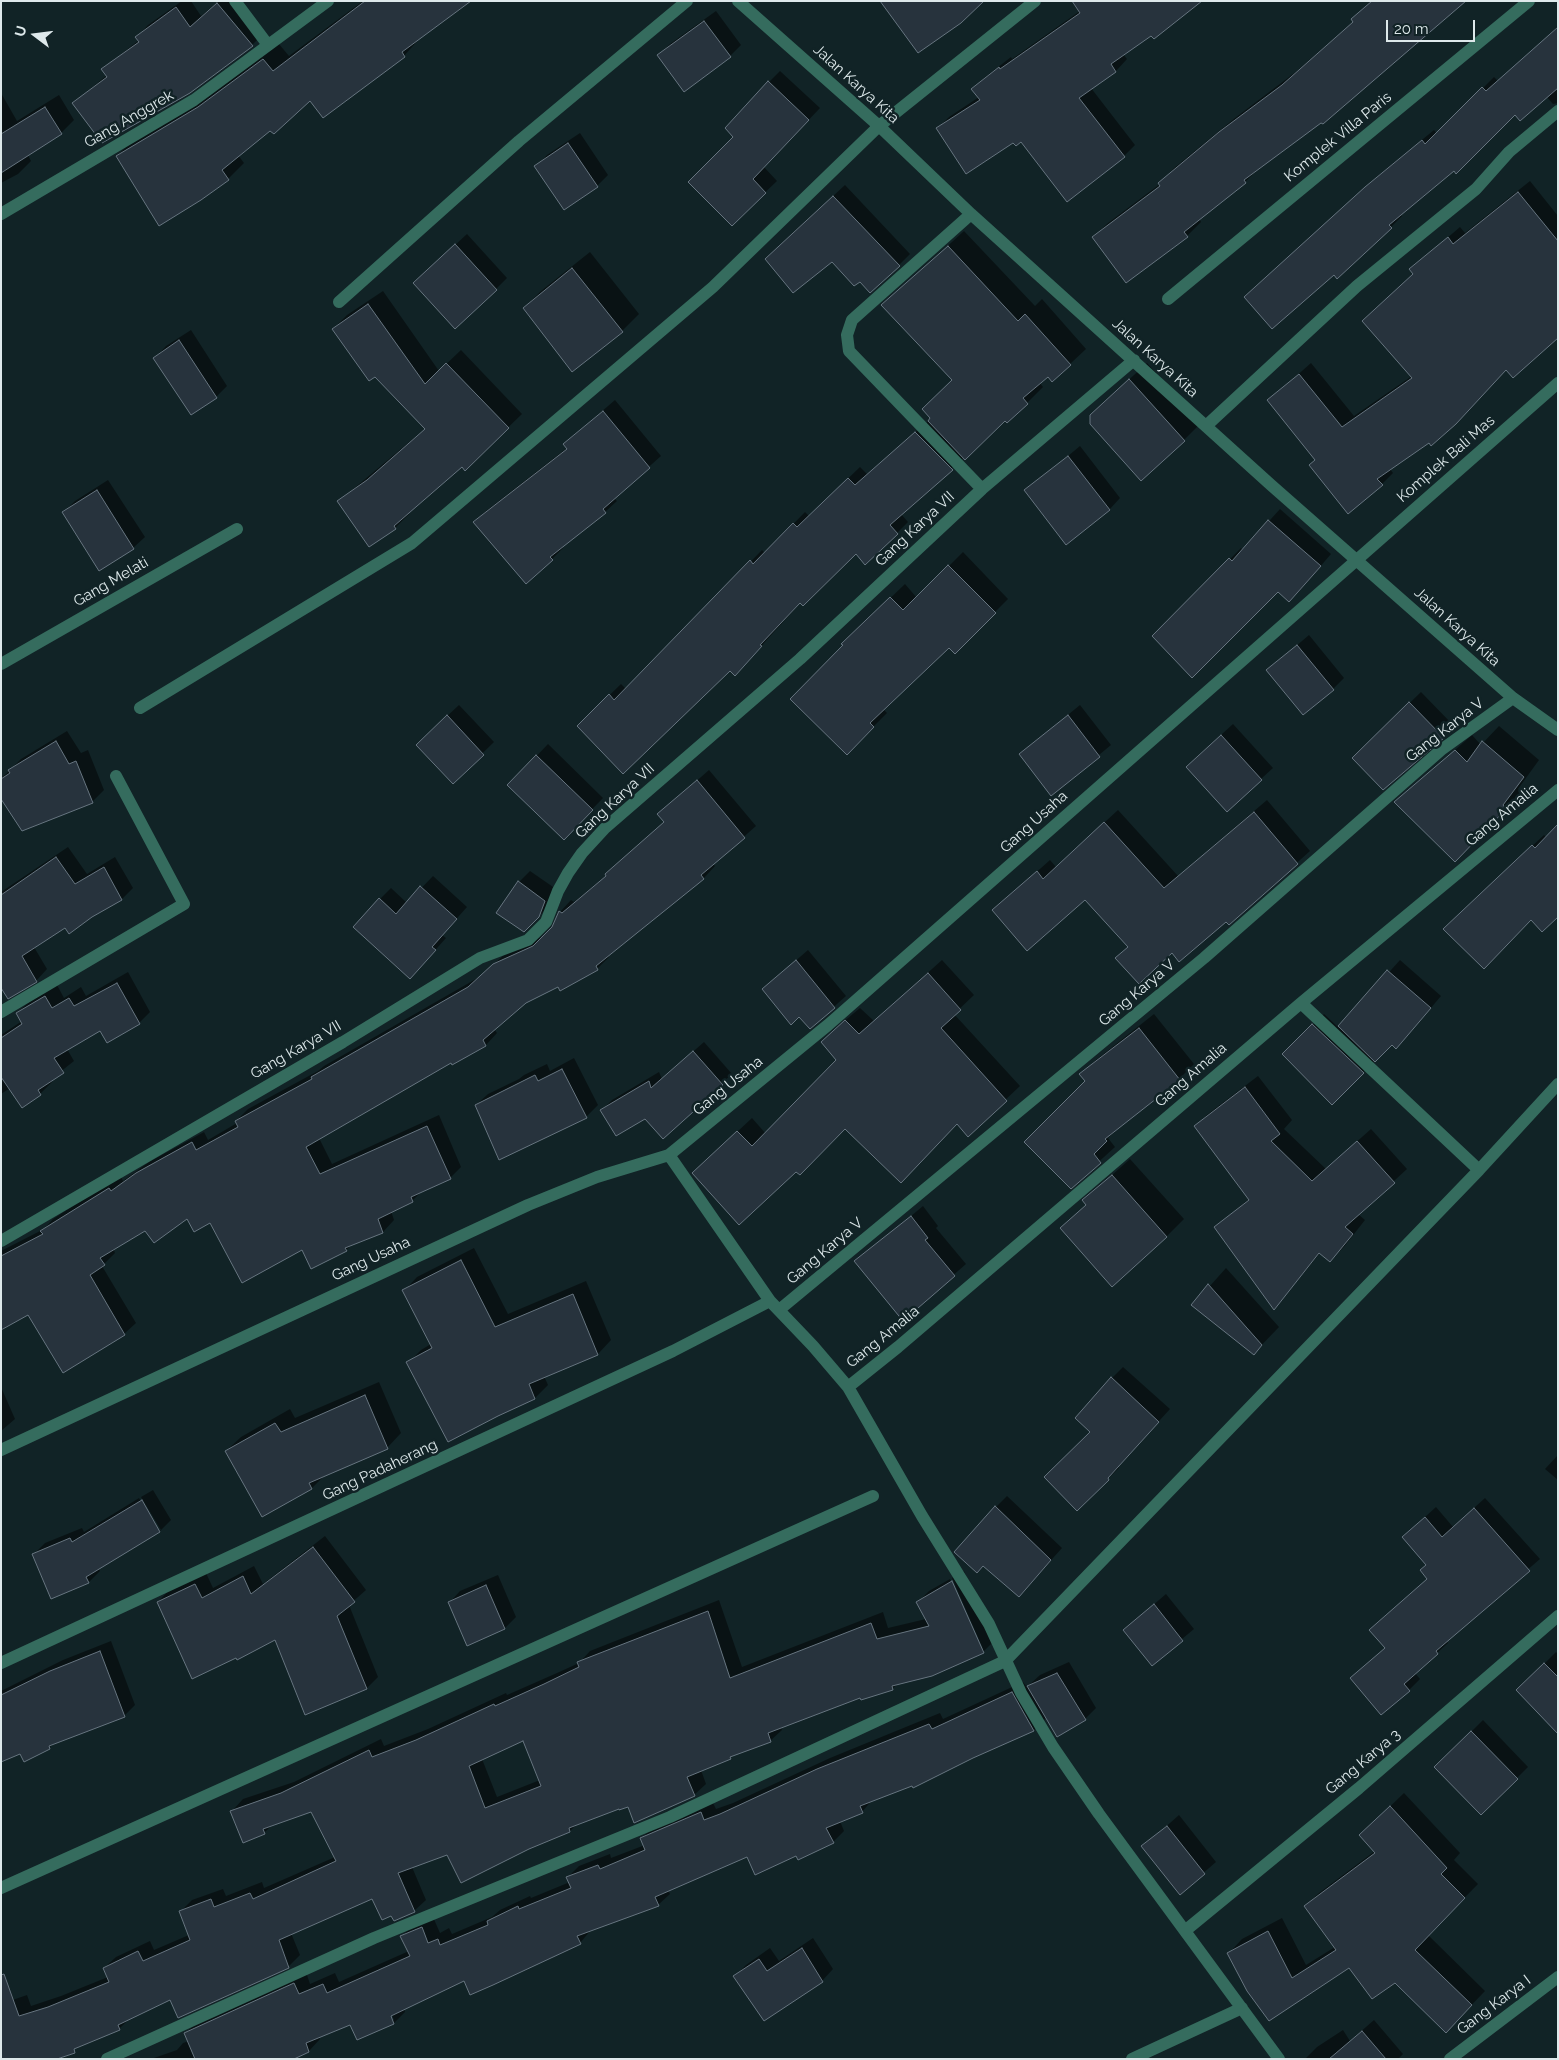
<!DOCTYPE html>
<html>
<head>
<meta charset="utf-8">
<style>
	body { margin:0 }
	#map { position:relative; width:1559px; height:2060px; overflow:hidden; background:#112326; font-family:Raleway,sans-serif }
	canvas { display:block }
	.frame { position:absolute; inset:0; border:2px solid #dee9eb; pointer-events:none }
	.north { position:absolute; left:10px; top:10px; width:50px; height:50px; -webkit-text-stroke:4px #112326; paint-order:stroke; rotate:285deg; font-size:14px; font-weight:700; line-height:20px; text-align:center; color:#dee9eb }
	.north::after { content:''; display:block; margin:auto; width:18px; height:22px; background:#dee9eb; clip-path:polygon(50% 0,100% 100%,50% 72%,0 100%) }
	.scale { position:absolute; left:1386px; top:20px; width:89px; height:22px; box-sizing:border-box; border:2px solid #dee9eb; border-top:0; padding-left:6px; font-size:15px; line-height:18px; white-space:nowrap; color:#dee9eb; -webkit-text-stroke:4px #112326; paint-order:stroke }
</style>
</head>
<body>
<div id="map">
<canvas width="1559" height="2060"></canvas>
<div class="frame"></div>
<div class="north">U</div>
<div class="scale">20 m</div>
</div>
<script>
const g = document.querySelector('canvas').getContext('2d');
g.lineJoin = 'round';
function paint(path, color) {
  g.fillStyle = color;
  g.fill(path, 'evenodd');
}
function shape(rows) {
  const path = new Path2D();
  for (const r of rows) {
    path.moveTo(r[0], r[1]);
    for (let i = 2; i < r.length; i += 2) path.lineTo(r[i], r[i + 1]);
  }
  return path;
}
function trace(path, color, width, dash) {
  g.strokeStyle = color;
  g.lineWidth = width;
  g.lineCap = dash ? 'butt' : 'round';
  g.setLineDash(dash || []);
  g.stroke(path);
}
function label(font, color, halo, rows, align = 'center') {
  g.font = font + ' Raleway,sans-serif';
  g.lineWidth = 5;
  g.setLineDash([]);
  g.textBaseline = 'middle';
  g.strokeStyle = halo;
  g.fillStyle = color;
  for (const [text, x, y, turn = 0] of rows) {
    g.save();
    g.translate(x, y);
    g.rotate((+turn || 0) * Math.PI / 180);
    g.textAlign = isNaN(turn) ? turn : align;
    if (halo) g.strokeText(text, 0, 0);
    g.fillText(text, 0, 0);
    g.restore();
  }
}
paint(shape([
	[182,1,191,1,201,16,219,1,236,1,263,34,252,45,74,103,107,75,103,69,139,40,137,37,148,25],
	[363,1,471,1,419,39,404,56,311,99,270,129,238,155,244,163,228,179,200,199,117,156,133,140,279,44,289,56],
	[1371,1,1463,1,1322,121,1260,167,1245,182,1199,218,1201,222,1187,236,1126,282,1093,237,1108,223,1160,184,1173,169,1235,118,1297,71,1354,21,1353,20],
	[716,11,741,45,730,56,659,55,670,44],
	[1080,11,1151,34,1123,54,1127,59,1116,71,1091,88,1135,145,1124,156,938,128,949,117,979,97,973,89,984,78,1011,57,1012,59],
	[1558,25,1558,103,1553,104,1546,96,1515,113,1400,214,1402,216,1391,227,1334,273,1257,286,1378,176,1434,130,1437,134,1494,77,1498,81,1552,33],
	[780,71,820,108,764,167,777,181,732,224,735,137,769,82],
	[1,93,17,121,59,95,74,120,61,133,28,155,31,161,18,174,1,183],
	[580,133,608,175,597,186,536,167,547,155],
	[1530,181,1558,216,1558,336,1506,368,1429,441,1390,469,1393,473,1382,484,1317,459,1268,401,1311,363,1354,416,1412,376,1414,274,1411,269,1460,227,1465,233],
	[845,185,910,254,899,265,832,261,778,247],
	[964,231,1035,306,1042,299,1086,349,1070,364,1048,375,1039,382,1043,387,1027,403,1006,419,901,514,908,522,897,533,856,552,801,602,746,663,578,726,621,684,626,689,762,550,765,553,805,512,809,516,860,467,867,474,932,418,953,380,883,305],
	[467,234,507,278,496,289,426,272],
	[590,252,639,314,622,331,524,308,541,291],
	[383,291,439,371,461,350,522,414,465,469,462,465,408,512,409,514,395,528,369,546,339,501,426,428,333,329,347,315],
	[191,330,227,386,216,397,155,358,166,346],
	[1147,363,1201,423,1184,440,1109,398],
	[615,400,661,456,614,498,617,501,605,512,562,546,563,548,552,559,474,522,486,511,567,448,564,444],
	[1080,446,1120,498,1109,510,1026,491],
	[108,480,145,537,133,548,64,512,75,501],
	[1280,509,1331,554,1300,590,1289,601,1278,591,1154,636,1241,548,1243,550],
	[963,552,1008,599,955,652,949,646,883,709,887,713,847,753,844,645,857,630,905,584,917,598],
	[1309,635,1344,678,1333,689,1268,670],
	[1421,692,1454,726,1443,737,1353,758],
	[459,705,494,742,453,782,429,733],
	[1080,705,1111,745,1052,794,1020,754],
	[1233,724,1273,768,1227,810,1199,755],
	[1499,726,1539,760,1518,789,1521,792,1471,844,1396,802,1472,735,1481,745],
	[67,731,81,753,88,750,104,790,92,802,1,796,1,778,6,774,21,759],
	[548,744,603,798,564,838,509,785],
	[709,770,756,826,713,864,715,866,704,878,608,956,609,957,597,969,525,1001,494,1029,497,1033,486,1045,452,1063,451,1061,319,1138,332,1164,439,1115,461,1167,450,1178,423,1190,412,1201,391,1211,394,1220,383,1232,353,1244,346,1250,303,1249,210,1221,187,1217,146,1229,113,1248,115,1253,102,1266,136,1323,124,1334,29,1313,1,1329,1,1251,44,1229,53,1219,90,1195,121,1177,123,1181,149,1162,204,1132,208,1140,237,1123,236,1121,248,1109,318,1071,324,1066,481,976,506,953,546,935,553,928,560,912,571,900,574,902,607,875,665,821,659,814],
	[1267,800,1310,851,1229,924,1226,920,1172,951,1129,946,1085,899,994,910,1050,860,1056,867,1118,810,1178,876],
	[1544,835,1546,837,1532,919,1456,917],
	[68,847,87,874,115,857,133,888,122,899,91,916,66,927,34,947,47,969,36,981,1,985,1,892],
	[530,871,556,889,550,905,524,931,519,882],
	[433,876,467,907,442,935,446,938,421,966,380,899,391,888,407,903],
	[808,950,846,996,810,1028,799,1015,763,989],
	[942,960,974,995,954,1014,1020,1086,968,1135,957,1123,845,1127,796,1170,707,1160,752,1118,766,1134,838,1060,822,1042,836,1028,860,1008,874,1021],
	[1400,960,1441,996,1407,1036,1392,1043,1332,1103,1284,1054,1324,1014,1339,1028],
	[128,972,150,1012,139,1023,100,1029,67,1049,74,1061,50,1080,52,1082,40,1094,22,1106,10,1088,1,1094,1,1035,22,1021,17,1013,29,1002,57,985,64,998,81,987,86,996],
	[1154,1014,1194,1064,1179,1079,1121,1125,1108,1138,1115,1147,1071,1187,1086,1081,1081,1074,1096,1060],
	[704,1042,732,1074,663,1137,645,1117,602,1110,612,1100,659,1072,662,1079],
	[574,1058,598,1105,586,1117,476,1105,488,1094,519,1079,524,1075,547,1064,550,1071],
	[1258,1076,1292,1120,1284,1129,1326,1169,1371,1129,1407,1169,1358,1214,1365,1220,1343,1248,1330,1260,1320,1253,1275,1308,1216,1227,1250,1198,1195,1126,1208,1114],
	[1130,1159,1184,1219,1166,1237,1062,1228,1087,1204,1084,1200],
	[923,1206,938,1226,936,1228,966,1264,903,1319,856,1262],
	[474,1248,508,1314,586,1281,611,1340,598,1354,544,1376,548,1385,535,1398,497,1415,408,1363,421,1350,431,1344,404,1291,417,1277],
	[1226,1268,1279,1327,1254,1353,1193,1305],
	[1123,1367,1170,1409,1118,1466,1119,1468,1077,1509,1092,1431,1112,1378],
	[379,1382,401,1433,387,1448,325,1475,312,1488,263,1516,226,1451,241,1437,290,1409,295,1418],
	[1,1387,15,1419,1,1431],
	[1558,1455,1558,1480,1545,1469],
	[153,1490,171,1520,160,1531,99,1568,100,1571,89,1582,34,1554,45,1543,82,1528,84,1532,139,1498,158,1530,161,1530,141,1497],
	[1007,1496,1062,1548,1019,1596,996,1507],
	[1485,1498,1540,1559,1446,1640,1448,1643,1415,1673,1420,1679,1409,1690,1351,1678,1386,1647,1428,1578,1427,1564,1403,1537,1436,1507,1453,1527],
	[325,1536,366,1590,349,1605,378,1677,367,1688,276,1638,158,1602,169,1590,206,1573,213,1588,254,1566,263,1584],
	[964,1571,994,1641,983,1652,899,1683,892,1689,861,1696,781,1727,782,1730,770,1741,735,1754,730,1758,701,1770,706,1784,694,1795,619,1807,578,1823,570,1831,448,1854,412,1867,426,1900,414,1911,392,1914,373,1897,291,1933,300,1955,288,1967,170,1998,131,2017,119,2029,48,2059,1,2004,27,1995,31,2006,61,1996,108,1977,104,1968,116,1957,150,1941,154,1950,189,1935,180,1912,192,1900,223,1889,226,1896,262,1882,264,1888,335,1857,311,1810,272,1825,264,1833,232,1811,243,1799,294,1782,381,1739,384,1746,428,1729,506,1693,507,1695,557,1673,579,1663,590,1651,719,1600,742,1667,883,1612,888,1628,926,1619,917,1603,929,1591,950,1579,980,1649,983,1649,952,1578],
	[523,1740,540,1780,497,1797,482,1759],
	[498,1575,516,1617,505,1628,449,1603,460,1591],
	[1166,1594,1194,1629,1152,1664,1124,1630],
	[111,1641,135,1705,124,1716,55,1742,49,1748,21,1752,1,1761,1,1691,63,1660],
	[1556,1652,1558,1654,1558,1732,1518,1690],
	[1069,1662,1096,1708,1085,1719,1047,1717,1034,1730,873,1799,862,1812,840,1821,844,1831,833,1842,797,1855,748,1855,668,1890,670,1894,658,1905,591,1930,580,1943,465,1980,404,2009,405,2012,394,2023,351,2023,319,2036,320,2039,309,2051,290,2059,151,2059,177,2050,183,2043,189,2041,186,2033,197,2022,306,1972,310,1984,335,1973,339,1982,409,1951,402,1936,413,1925,433,1917,440,1933,449,1928,452,1934,492,1917,500,1910,530,1896,531,1898,570,1882,568,1877,579,1866,610,1854,611,1858,645,1845,642,1838,653,1827,712,1801,716,1809,733,1803,830,1758,940,1713,943,1719,1023,1682,1027,1687,1040,1675],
	[390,2010,394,2020,391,2020],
	[1483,1720,1528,1767,1481,1814,1436,1767],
	[1404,1793,1460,1853,1454,1860,1478,1884,1428,1935,1485,1991,1460,2017,1395,1981,1350,1967,1269,2020,1229,1953,1242,1939,1282,1918,1306,1965,1335,1947,1305,1906,1319,1893,1375,1851,1374,1822],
	[1179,1815,1216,1862,1180,1893,1143,1847],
	[813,1938,833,1969,822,1981,735,1976,746,1965,770,1948,779,1961],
	[1374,2020,1403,2054,1398,2059,1306,2058,1317,2047,1343,2030,1350,2041]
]), '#0007');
const building = shape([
	[365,1,471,1,402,52,405,57,323,118,310,101,274,134,270,131,222,170,229,180,201,200,159,226,116,156,198,107,263,59,273,71,365,1],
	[880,1,984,1,961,23,918,53,880,1],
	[1072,1,1202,1,1154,39,1151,36,1111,64,1116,72,1079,98,1125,157,1067,202,1021,142,1016,146,1013,143,966,174,936,128,980,100,971,89,999,67,1000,69,1080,13,1072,1],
	[1372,1,1466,1,1323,124,1321,123,1244,180,1246,183,1184,232,1188,237,1126,283,1092,237,1160,186,1158,183,1219,132,1282,85,1353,22,1351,19,1372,1],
	[217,3,253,46,190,93,102,143,72,103,107,77,101,69,139,42,135,37,176,7,190,27,217,3],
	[704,21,731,57,684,92,657,55,704,21],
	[1558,27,1558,88,1520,121,1515,115,1456,174,1454,171,1389,225,1392,228,1337,279,1334,275,1272,329,1244,297,1365,187,1422,140,1425,144,1482,87,1486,91,1558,27],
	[768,81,809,120,753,179,766,193,732,226,688,182,733,137,725,128,768,81],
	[45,107,62,134,1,173,1,134,45,107],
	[568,143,598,187,564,210,534,166,568,143],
	[1518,192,1558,241,1558,338,1513,378,1506,370,1456,424,1431,446,1429,443,1377,479,1383,485,1348,514,1309,465,1315,460,1267,400,1299,374,1342,427,1412,378,1362,321,1413,274,1409,269,1448,237,1453,244,1518,192],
	[833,196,900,266,870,293,860,282,854,286,832,262,793,293,765,259,833,196],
	[455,244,497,290,455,329,413,283,455,244],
	[948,246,1018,321,1025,314,1071,365,1052,382,1048,377,1023,398,1028,404,1007,423,1005,421,965,460,928,421,930,418,922,409,952,380,881,305,948,246],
	[572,268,623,332,572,372,523,308,572,268],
	[368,304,425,384,446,363,509,428,465,471,462,467,394,526,396,529,369,547,337,501,367,480,425,429,375,377,369,381,332,329,368,304],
	[179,340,217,398,191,415,153,358,179,340],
	[1129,379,1185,441,1141,481,1090,424,1090,415,1129,379],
	[603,411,650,468,603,509,606,513,550,557,553,560,526,584,473,522,567,449,563,444,603,411],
	[915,432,953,470,890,525,898,534,865,565,856,554,803,606,800,603,760,645,762,646,735,676,730,671,623,774,577,726,609,694,614,700,750,560,753,564,793,523,797,527,848,478,855,485,915,432],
	[1068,456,1110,510,1066,545,1024,490,1068,456],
	[97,490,134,549,99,571,62,512,97,490],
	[1268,520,1321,566,1289,602,1278,592,1192,678,1152,636,1229,558,1232,561,1268,520],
	[948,565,996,613,955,654,949,648,870,723,874,727,847,755,790,699,843,645,841,644,890,597,903,610,948,565],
	[1297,645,1334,690,1303,715,1266,670,1297,645],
	[1409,702,1444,738,1383,790,1352,758,1409,702],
	[447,715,484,755,453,784,416,745,447,715],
	[1068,715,1100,757,1051,796,1019,754,1068,715],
	[1221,735,1262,780,1227,812,1186,767,1221,735],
	[56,741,69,764,76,761,93,803,22,831,1,799,1,779,10,773,8,770,56,741],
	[1482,741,1524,777,1503,805,1506,809,1455,862,1394,802,1455,750,1467,762,1482,741],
	[536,755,593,810,564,840,507,785,536,755],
	[697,780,745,838,701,875,704,879,596,966,598,970,560,991,558,987,526,1003,483,1040,486,1046,452,1065,451,1063,306,1147,320,1174,427,1126,451,1179,411,1197,413,1202,378,1219,383,1233,345,1248,347,1251,311,1269,302,1250,242,1283,210,1223,194,1232,187,1219,154,1243,145,1231,100,1258,105,1265,90,1275,125,1335,63,1373,28,1315,1,1330,1,1256,43,1234,40,1231,109,1188,111,1191,136,1173,192,1142,196,1150,238,1127,235,1121,312,1079,311,1077,468,987,493,964,533,946,552,927,559,911,562,913,606,876,605,874,664,822,657,814,697,780],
	[1254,812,1298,864,1229,925,1226,922,1179,962,1172,953,1139,984,1115,958,1128,947,1085,900,1027,951,992,910,1037,871,1043,879,1104,822,1164,888,1254,812],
	[1558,824,1558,917,1542,932,1531,920,1484,969,1443,929,1532,845,1535,848,1558,824],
	[56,857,75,884,104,867,122,900,92,917,69,934,65,928,22,956,37,982,8,999,1,988,1,895,56,857],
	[518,881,545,901,539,917,524,932,496,913,518,881],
	[420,886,457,919,432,947,436,950,410,979,353,927,379,898,396,914,420,886],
	[796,960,835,1008,810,1029,799,1017,791,1025,762,989,796,960],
	[1387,970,1431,1008,1396,1049,1392,1045,1375,1062,1338,1026,1387,970],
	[928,973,961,1010,941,1028,1007,1101,968,1137,957,1124,901,1183,845,1129,800,1175,796,1172,739,1225,692,1173,737,1131,752,1146,836,1060,821,1042,845,1020,859,1034,928,973],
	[117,983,140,1024,107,1043,100,1031,54,1058,64,1073,38,1090,41,1095,22,1108,1,1077,1,1038,22,1024,16,1013,45,996,52,1008,69,998,74,1006,117,983],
	[1312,1024,1364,1073,1332,1105,1282,1054,1312,1024],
	[1139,1028,1180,1080,1105,1139,1107,1141,1094,1154,1101,1163,1071,1189,1024,1142,1085,1081,1079,1074,1139,1028],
	[693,1051,723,1085,663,1139,645,1119,616,1136,600,1110,649,1081,651,1088,693,1051],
	[562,1069,587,1118,499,1160,475,1105,535,1075,538,1081,562,1069],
	[1245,1087,1280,1134,1271,1141,1312,1181,1357,1141,1395,1183,1345,1227,1353,1234,1330,1262,1319,1253,1274,1310,1214,1227,1249,1200,1194,1126,1245,1087],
	[1112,1175,1167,1237,1112,1287,1060,1228,1086,1205,1082,1200,1112,1175],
	[911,1216,928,1238,925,1240,955,1276,903,1321,854,1261,911,1216],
	[461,1260,495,1327,573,1294,598,1355,529,1384,535,1399,498,1416,448,1442,406,1362,432,1348,402,1290,461,1260],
	[1208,1284,1262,1345,1254,1355,1191,1305,1208,1284],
	[1111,1377,1159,1422,1108,1478,1109,1480,1077,1511,1044,1477,1090,1432,1075,1418,1111,1377],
	[365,1395,388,1449,309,1483,312,1489,262,1517,225,1451,275,1423,281,1432,365,1395],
	[142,1500,160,1532,86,1577,89,1583,51,1599,32,1554,70,1538,72,1542,142,1500],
	[995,1506,1051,1560,1019,1597,983,1566,977,1573,954,1552,995,1506],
	[1474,1508,1530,1571,1436,1651,1438,1654,1404,1684,1410,1691,1381,1715,1350,1678,1385,1648,1369,1630,1427,1579,1420,1570,1426,1565,1402,1537,1425,1517,1442,1537,1474,1508],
	[313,1547,355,1602,337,1616,367,1689,305,1715,275,1640,237,1660,236,1658,192,1679,157,1602,195,1584,202,1598,243,1576,251,1594,313,1547],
	[952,1581,984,1653,932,1676,892,1686,893,1690,861,1700,860,1698,768,1733,771,1742,730,1757,731,1759,687,1777,695,1796,634,1823,628,1807,619,1810,619,1809,569,1828,570,1832,529,1849,461,1883,447,1855,398,1873,415,1912,394,1921,391,1916,382,1920,372,1899,279,1940,289,1968,178,2018,170,2000,118,2025,120,2030,74,2049,75,2053,57,2059,1,2059,1,1975,4,1974,19,2016,48,2007,109,1982,103,1968,138,1951,143,1961,190,1940,179,1911,211,1899,214,1907,250,1893,253,1899,336,1861,311,1812,263,1829,265,1834,243,1843,230,1811,281,1793,369,1750,372,1757,416,1740,494,1704,495,1706,544,1684,579,1667,577,1662,708,1611,730,1678,871,1623,877,1639,929,1626,916,1602,952,1581],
	[523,1741,541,1786,485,1808,469,1766,523,1741],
	[486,1585,505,1629,467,1646,448,1602,486,1585],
	[1154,1604,1183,1641,1152,1666,1123,1630,1154,1604],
	[100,1651,125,1717,49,1746,50,1749,24,1762,20,1754,1,1762,1,1695,50,1671,100,1651],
	[1544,1663,1558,1677,1558,1734,1516,1690,1544,1663],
	[1057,1673,1086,1720,1057,1737,1027,1686,1057,1673],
	[1012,1692,1034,1731,973,1758,913,1788,912,1786,860,1806,863,1813,826,1828,834,1843,798,1860,796,1856,755,1875,747,1857,655,1897,659,1906,577,1936,581,1944,493,1985,470,1995,464,1981,391,2016,394,2024,357,2040,350,2025,306,2043,309,2052,294,2059,195,2059,184,2033,294,1983,299,1994,323,1984,327,1993,410,1956,400,1936,422,1927,428,1943,438,1939,440,1945,488,1925,487,1921,518,1906,519,1909,571,1888,566,1877,598,1865,600,1869,645,1850,640,1838,701,1812,704,1820,720,1814,817,1769,929,1724,932,1729,1012,1692],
	[1471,1731,1518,1779,1481,1815,1434,1767,1471,1731],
	[1390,1806,1447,1868,1441,1874,1465,1898,1415,1950,1472,2005,1446,2033,1395,1983,1372,1999,1349,1968,1269,2021,1247,1991,1227,1953,1268,1931,1292,1978,1336,1950,1304,1906,1375,1853,1359,1835,1390,1806],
	[1167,1826,1205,1874,1180,1895,1141,1846,1167,1826],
	[802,1948,823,1982,764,2021,733,1976,759,1959,767,1971,802,1948],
	[1362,2031,1386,2059,1329,2059,1362,2031]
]);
paint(building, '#27333d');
trace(building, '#677580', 1);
trace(shape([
	[235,1,268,45],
	[738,1,879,126,971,214,1271,485,1513,698,1558,730],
	[1,214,194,100,328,1],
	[971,214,852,320,847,335,849,351,982,489],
	[1168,299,1529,1],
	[339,302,519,141,687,1],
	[1206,426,1357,286,1476,189,1509,152,1558,111],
	[1,664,237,529],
	[140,708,412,543,713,287,879,126,1035,1],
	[1301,1003,1479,1170],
	[1,1012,184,904,116,776],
	[669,1155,770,1301,813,1346,848,1387,922,1516,989,1624,1021,1693,1053,1747,1099,1814,1279,2059],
	[1,1241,343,1042,480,958,528,940,546,922,558,891,568,873,582,853,605,828,800,659,982,489,1134,360],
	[779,1310,1204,958,1441,750,1513,698],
	[848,1387,898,1347,1301,1003,1558,790],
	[1,1450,528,1205,597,1177,669,1155,828,1025,1558,383],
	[1,1663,673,1351,770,1301],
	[1,1888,873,1496],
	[1186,1930,1359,1788,1558,1616],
	[107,2059,374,1938,670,1817,1005,1661,1479,1170,1558,1084],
	[1132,2059,1242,2008],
	[1450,2059,1558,1977]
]), '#356c5e', 12);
label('15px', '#dee9eb', '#112326', [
	["Jalan Karya Kita",856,84,42],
	["Gang Anggrek",129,119,-30],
	["Komplek Villa Paris",1338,137,-39],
	["Jalan Karya Kita",1155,358,42],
	["Komplek Bali Mas",1446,459,-41],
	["Gang Karya VII",915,529,-43],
	["Gang Melati",111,582,-30],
	["Jalan Karya Kita",1457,627,42],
	["Gang Karya V",1445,730,-38],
	["Gang Karya VII",615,801,-43],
	["Gang Amalia",1502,815,-40],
	["Gang Usaha",1034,822,-42],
	["Gang Karya V",1137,993,-40],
	["Gang Karya VII",296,1050,-30],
	["Gang Amalia",1191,1075,-41],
	["Gang Usaha",728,1086,-39],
	["Gang Karya V",825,1251,-40],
	["Gang Usaha",371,1259,-25],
	["Gang Amalia",883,1337,-39],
	["Gang Padaherang",380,1470,-25],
	["Gang Karya 3",1363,1762,-40],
	["Gang Karya I",1494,2005,-37]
]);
</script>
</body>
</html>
